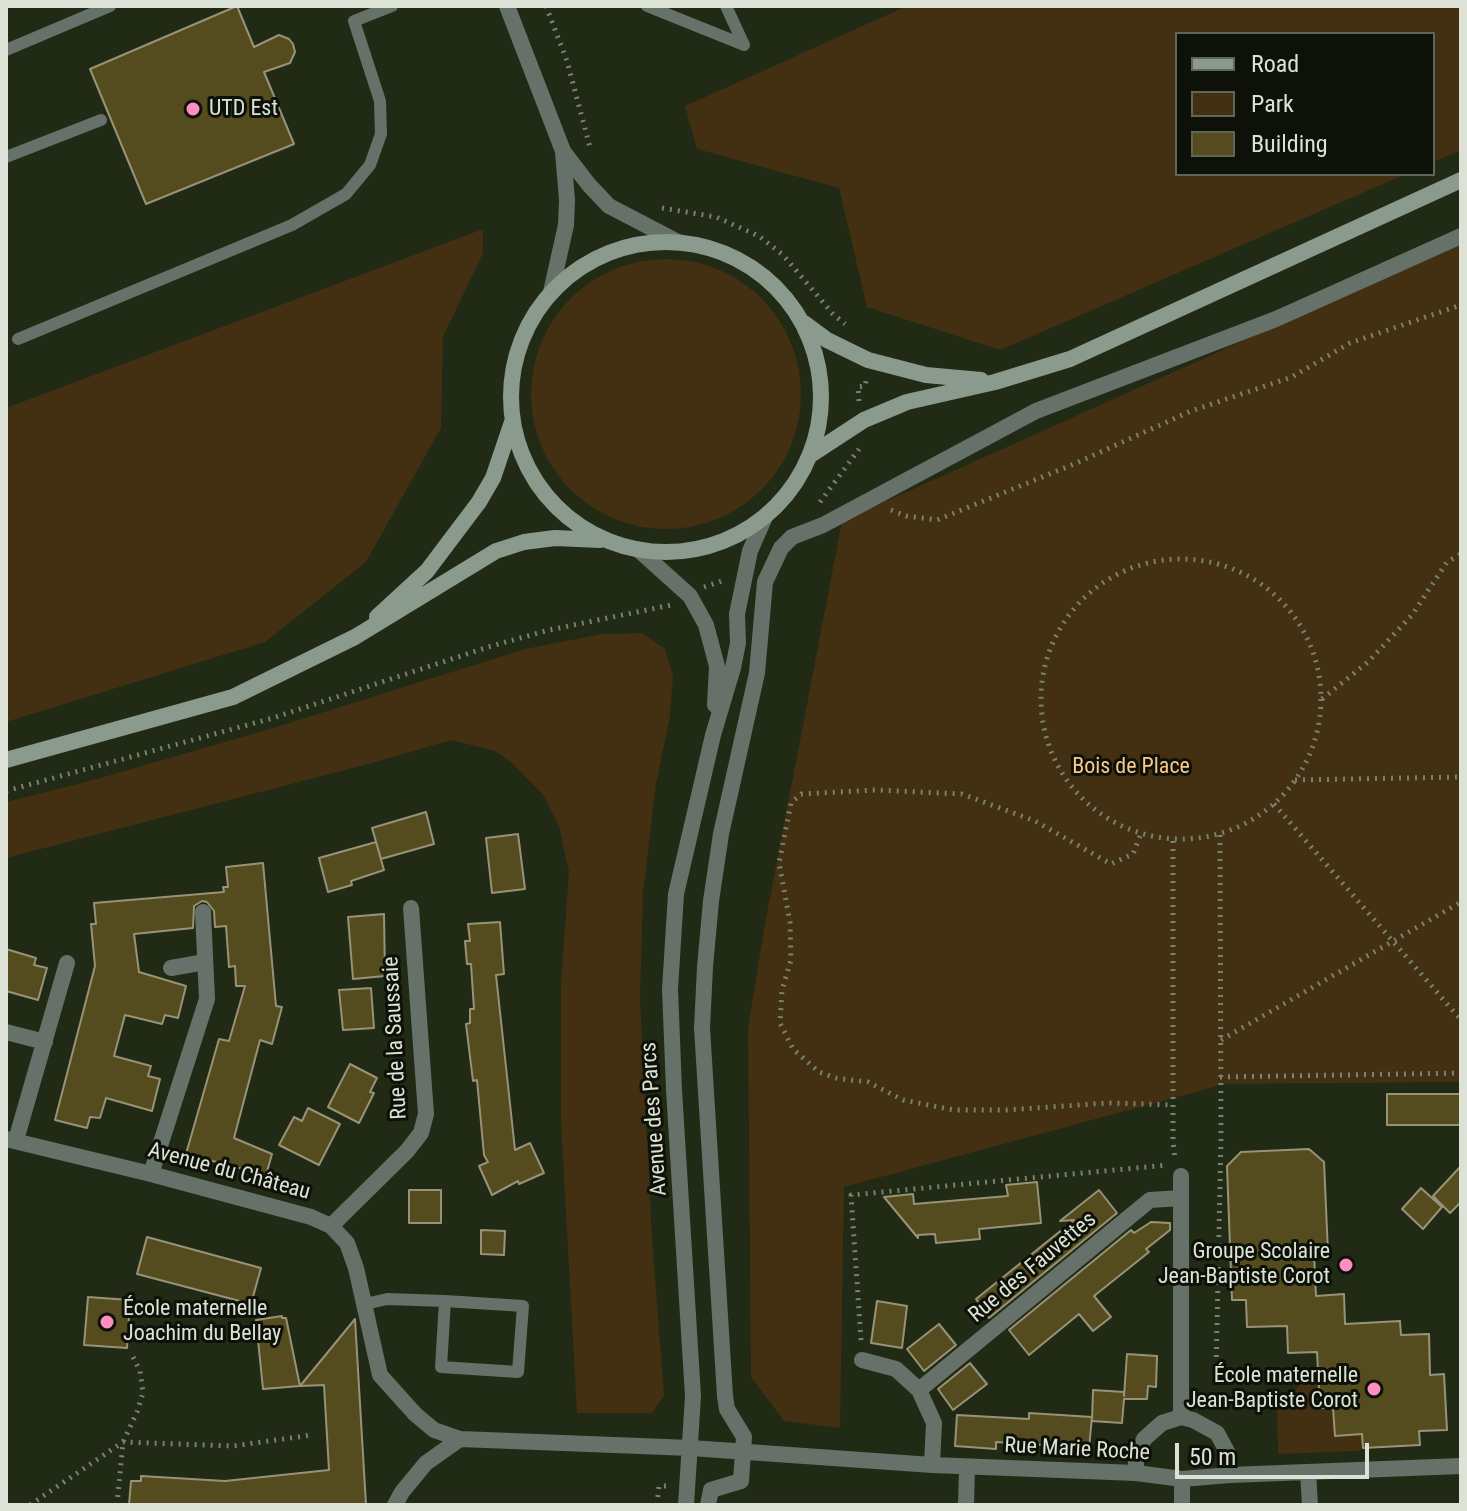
<!DOCTYPE html>
<html>
<head>
<meta charset="utf-8">
<style>
	body { margin:0 }
	#map { position:relative; width:1467px; height:1511px; overflow:hidden; background:#212a14; font-family:"Roboto Condensed",sans-serif }
	canvas { display:block }
	.frame { position:absolute; inset:0; border:8px solid #dce2d5; pointer-events:none }
	.legend { position:absolute; left:1175px; top:32px; width:260px; height:144px; box-sizing:border-box; background:#0d1108; border:2px solid #60655a; margin:0; padding:10px 14px; list-style:none; font-size:24px; color:#dce2d5 }
	.legend li { display:flex; align-items:center; gap:16px; height:40px }
	.legend b { width:40px; border:2px solid #60655a }
	.scale { position:absolute; left:1175px; top:1443px; width:194px; height:36px; box-sizing:border-box; border:4px solid #dce2d5; border-top:0; padding-left:10px; font-size:24px; line-height:28px; white-space:nowrap; color:#dce2d5; -webkit-text-stroke:6px #0d1108; paint-order:stroke }
</style>
</head>
<body>
<div id="map">
<canvas width="1467" height="1511"></canvas>
<div class="frame"></div>
<ul class="legend">
<li><b style="height:10px;background:#8a9b8e"></b>Road</li>
<li><b style="height:22px;background:#432f12"></b>Park</li>
<li><b style="height:22px;background:#544c1e"></b>Building</li>
</ul>
<div class="scale">50 m</div>
</div>
<script>
const g = document.querySelector('canvas').getContext('2d');
g.lineJoin = 'round';
function paint(path, color) {
  g.fillStyle = color;
  g.fill(path, 'evenodd');
}
function shape(rows) {
  const path = new Path2D();
  for (const r of rows) {
    if (r.length === 3) {
      path.moveTo(r[0] + r[2], r[1]);
      path.arc(r[0], r[1], r[2], 0, 2 * Math.PI);
      continue;
    }
    path.moveTo(r[0], r[1]);
    for (let i = 2; i < r.length; i += 2) path.lineTo(r[i], r[i + 1]);
  }
  return path;
}
function trace(path, color, width, dash) {
  g.strokeStyle = color;
  g.lineWidth = width;
  g.lineCap = dash ? 'butt' : 'round';
  g.setLineDash(dash || []);
  g.stroke(path);
}
function label(font, color, halo, rows, align = 'center') {
  g.font = font + ' "Roboto Condensed",sans-serif';
  g.lineWidth = 6;
  g.setLineDash([]);
  g.textBaseline = 'middle';
  g.strokeStyle = halo;
  g.fillStyle = color;
  for (const [text, x, y, turn = 0] of rows) {
    g.save();
    g.translate(x, y);
    g.rotate((+turn || 0) * Math.PI / 180);
    g.textAlign = isNaN(turn) ? turn : align;
    if (halo) g.strokeText(text, 0, 0);
    g.fillText(text, 0, 0);
    g.restore();
  }
}
paint(shape([
	[907,6,1461,6,1461,150,1433,162,1433,34,1177,34,1177,174,1406,174,1000,350,867,307,839,188,697,149,685,106],
	[483,229,483,253,443,337,441,428,366,562,265,642,6,722,6,408],
	[1461,243,1461,1082,1225,1084,844,1187,840,1428,784,1421,751,1377,748,1029,764,929,842,521],
	[666,394,135],
	[642,633,665,649,673,676,670,716,656,784,643,893,640,1000,652,1237,664,1396,652,1413,577,1413,561,1123,561,980,569,872,559,826,543,795,511,762,495,751,451,740,372,763,6,858,6,802,97,779,270,729,525,649,602,634],
	[1318,1366,1320,1408,1333,1408,1335,1435,1362,1434,1363,1448,1359,1451,1278,1454,1277,1409]
]), '#432f12');
const building = shape([
	[237,6,254,47,279,35,289,39,293,44,295,52,290,63,264,72,294,144,146,204,90,69,237,6],
	[426,812,434,844,381,859,372,828,426,812],
	[518,834,525,889,492,893,486,838,518,834],
	[376,842,384,870,351,881,352,885,328,892,319,858,376,842],
	[263,863,276,1006,282,1007,272,1044,260,1040,234,1138,272,1154,266,1175,186,1154,219,1039,229,1041,245,986,236,986,235,966,229,967,226,926,215,927,214,911,207,902,202,901,194,906,193,928,134,934,139,972,186,986,178,1018,165,1015,162,1024,125,1015,114,1056,151,1066,148,1076,160,1079,152,1111,106,1098,100,1118,90,1117,87,1128,55,1120,95,966,91,924,96,924,94,903,224,892,223,887,228,887,226,867,263,863],
	[384,914,385,976,353,979,348,917,384,914],
	[500,922,504,974,496,975,515,1150,530,1143,544,1173,519,1184,518,1181,492,1195,479,1166,488,1162,484,1155,477,1080,473,1081,466,1024,470,1023,470,1009,474,1009,471,964,467,964,465,941,470,941,468,924,500,922],
	[6,949,36,958,34,965,47,968,38,1000,6,991,6,949],
	[371,988,374,1028,343,1030,339,990,371,988],
	[350,1064,377,1078,370,1092,374,1093,359,1123,328,1107,350,1064],
	[1387,1094,1461,1094,1461,1125,1387,1125,1387,1094],
	[308,1108,340,1124,319,1165,279,1145,294,1117,302,1121,308,1108],
	[1309,1149,1324,1162,1328,1253,1314,1254,1316,1296,1344,1294,1345,1324,1400,1321,1401,1335,1429,1334,1430,1375,1444,1374,1447,1430,1419,1431,1420,1445,1363,1448,1362,1434,1335,1436,1333,1408,1320,1408,1317,1352,1288,1353,1287,1326,1247,1327,1246,1300,1232,1300,1227,1166,1241,1152,1309,1149],
	[1461,1166,1461,1202,1450,1213,1433,1196,1461,1166],
	[1037,1182,1041,1223,979,1229,980,1239,936,1243,935,1234,918,1235,918,1238,884,1197,913,1194,914,1204,1008,1196,1006,1185,1037,1182],
	[1421,1188,1442,1207,1423,1229,1402,1209,1421,1188],
	[409,1190,441,1190,441,1223,409,1223,409,1190],
	[1099,1190,1117,1213,989,1318,976,1299,1074,1220,1060,1221,1099,1190],
	[1151,1222,1170,1223,1170,1230,1146,1249,1149,1252,1094,1296,1111,1317,1093,1331,1079,1314,1029,1355,1009,1330,1131,1230,1134,1233,1151,1222],
	[481,1230,505,1231,504,1255,481,1254,481,1230],
	[147,1237,261,1268,251,1304,137,1274,147,1237],
	[88,1297,130,1300,127,1348,84,1345,88,1297],
	[877,1301,907,1306,902,1348,871,1343,877,1301],
	[282,1316,282,1318,286,1318,300,1386,263,1389,256,1320,282,1316],
	[355,1319,366,1505,129,1505,131,1481,141,1481,141,1476,225,1481,329,1470,324,1385,300,1386,355,1319],
	[939,1324,956,1345,924,1371,907,1349,939,1324],
	[1127,1354,1157,1356,1156,1387,1148,1386,1147,1399,1124,1399,1122,1423,1092,1421,1093,1390,1124,1392,1124,1396,1127,1354],
	[970,1363,987,1384,953,1410,938,1389,970,1363],
	[1029,1413,1092,1417,1089,1448,996,1442,996,1449,955,1446,957,1415,1029,1419,1029,1413]
]);
paint(building, '#544c1e');
trace(building, '#989378', 2);
trace(shape([
	[546,6,567,61,591,151],
	[662,208,716,217,759,236,783,255,833,314,845,324],
	[859,401,858,387,865,386,867,377],
	[820,502,859,449],
	[891,510,906,516,937,520,1074,464,1191,411,1292,377,1350,343,1461,305],
	[1181,699,140],
	[704,587,725,580],
	[1322,699,1368,662,1412,615,1447,562,1461,554],
	[1295,780,1461,777],
	[6,791,273,718,488,647,549,630,671,605],
	[1274,804,1461,1020],
	[1140,836,1133,854,1111,864,1035,821,962,794,876,790,801,794,791,803,779,863,790,922,791,960,782,990,780,1023,793,1049,819,1072,836,1078,868,1082,903,1100,954,1110,1006,1110,1108,1103,1173,1105],
	[1173,841,1173,1140,1175,1160],
	[1221,1040,1461,902],
	[1220,1077,1461,1073],
	[861,1340,851,1195,1167,1165],
	[1216,1373,1221,1138,1220,833],
	[30,1505,123,1442,233,1446,312,1435],
	[117,1505,123,1442,137,1412,143,1393,140,1371,132,1355],
	[657,1505,659,1486,668,1486]
]), '#79816f', 5, [2, 6]);
trace(shape([
	[647,6,744,45,726,6],
	[6,50,110,6],
	[6,157,101,120],
	[18,339,292,225,346,194,370,165,381,134,380,101,354,21,392,6],
	[365,1304,387,1299,445,1301,523,1306,518,1372,441,1367,445,1301]
]), '#667169', 12);
trace(shape([
	[507,6,563,151,589,185,609,206,678,242],
	[551,292,566,225,567,200,563,152],
	[640,551,690,596,706,625,717,666,715,705],
	[171,968,205,962],
	[6,1032,45,1042],
	[6,1139,151,1174,311,1217,331,1226,347,1243,356,1268,380,1375,415,1414,434,1430,460,1439,691,1448,932,1465,1136,1473,1182,1479,1230,1475,1461,1466],
	[16,1140,67,963],
	[151,1174,207,999,203,912],
	[331,1226,407,1151,421,1133,426,1114,411,908],
	[862,1360,896,1369,919,1390,934,1423,932,1465],
	[919,1390,1150,1200,1181,1198],
	[1181,1417,1181,1176],
	[1308,1472,1310,1505],
	[1136,1473,1136,1460,1144,1439,1162,1423,1181,1417,1193,1420,1217,1433,1229,1455,1230,1475],
	[1182,1479,1182,1505],
	[395,1505,402,1492,426,1463,460,1439],
	[686,1505,693,1396,674,1090,670,989,676,894,713,735,733,668,738,643,737,614,750,551,764,519],
	[708,1505,711,1490,741,1481,744,1437,727,1409,725,1396,702,1028,705,967,711,901,721,834,757,673,765,582,781,548,792,537,823,525,1036,411,1276,319,1461,236],
	[966,1505,967,1467]
]), '#667169', 16);
trace(shape([
	[666,397,155],
	[804,323,827,340,868,360,926,375,981,380],
	[809,456,864,420,907,402,995,382,1070,359,1461,180],
	[377,617,427,571,479,502,493,478,512,422],
	[6,760,233,697,355,637,496,551,524,542,555,538,600,540]
]), '#8a9b8e', 16);
for (const [x, y, r, color] of [
	[193,109,8,"#fd8ec0"],
	[1346,1265,8,"#fd8ec0"],
	[107,1322,8,"#fd8ec0"],
	[1374,1389,8,"#fd8ec0"]
]) {
  const dot = new Path2D();
  dot.arc(x, y, r, 0, 2 * Math.PI);
  g.fillStyle = color;
  g.fill(dot);
  trace(dot, '#0d1108', 3);
}
label('22px', '#dce2d5', '#0d1108', [
	["UTD Est",209,109],
	["Groupe Scolaire",1330,1252,"right"],
	["Jean-Baptiste Corot",1330,1277,"right"],
	["École maternelle",123,1309],
	["Joachim du Bellay",123,1334],
	["École maternelle",1358,1376,"right"],
	["Jean-Baptiste Corot",1358,1401,"right"]
], 'left');
label('22px', '#f8c88a', '#0d1108', [
	["Bois de Place",1131,767]
]);
label('22px', '#dce2d5', '#0d1108', [
	["Rue de la Saussaie",396,1038,-93],
	["Avenue des Parcs",655,1119,-94],
	["Avenue du Château",229,1172,15],
	["Rue des Fauvettes",1033,1268,-40],
	["Rue Marie Roche",1077,1450,3]
]);
</script>
</body>
</html>
